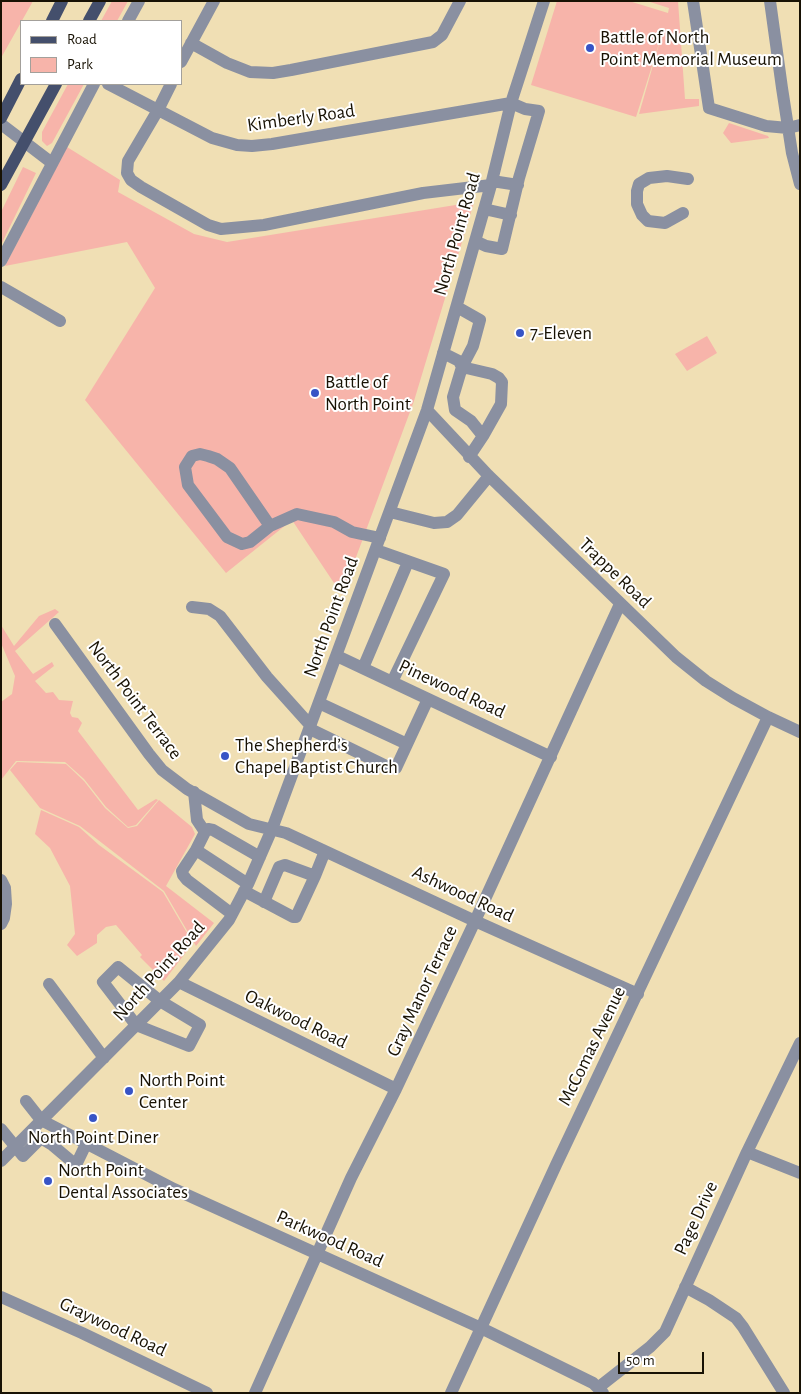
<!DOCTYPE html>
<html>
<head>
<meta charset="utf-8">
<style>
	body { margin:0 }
	#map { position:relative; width:801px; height:1394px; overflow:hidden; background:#f0dfb4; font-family:"Alegreya Sans",sans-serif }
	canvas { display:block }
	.frame { position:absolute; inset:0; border:2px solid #181204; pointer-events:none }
	.legend { position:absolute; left:20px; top:20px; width:162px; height:65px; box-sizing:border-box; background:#fff; border:1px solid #a3a09b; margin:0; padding:6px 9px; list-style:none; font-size:15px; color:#181204 }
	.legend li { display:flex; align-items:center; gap:10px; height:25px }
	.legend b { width:25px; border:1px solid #a3a09b }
	.scale { position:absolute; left:618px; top:1352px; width:86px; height:22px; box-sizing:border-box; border:2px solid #181204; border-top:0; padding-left:6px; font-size:15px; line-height:18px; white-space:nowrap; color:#181204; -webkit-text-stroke:4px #fff; paint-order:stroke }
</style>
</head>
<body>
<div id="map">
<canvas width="801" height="1394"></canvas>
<div class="frame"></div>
<ul class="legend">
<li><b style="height:6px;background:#444f6c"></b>Road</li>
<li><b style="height:14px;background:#f7b4aa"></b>Park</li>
</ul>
<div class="scale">50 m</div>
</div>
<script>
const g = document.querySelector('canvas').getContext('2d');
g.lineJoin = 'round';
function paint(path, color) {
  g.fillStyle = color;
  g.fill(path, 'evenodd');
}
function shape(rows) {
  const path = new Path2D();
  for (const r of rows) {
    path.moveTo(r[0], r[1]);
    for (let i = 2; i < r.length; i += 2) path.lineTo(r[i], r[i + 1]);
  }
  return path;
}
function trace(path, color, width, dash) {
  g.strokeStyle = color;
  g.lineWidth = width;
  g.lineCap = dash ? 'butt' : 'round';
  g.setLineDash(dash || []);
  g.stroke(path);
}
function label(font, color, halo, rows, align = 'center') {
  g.font = font + ' "Alegreya Sans",sans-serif';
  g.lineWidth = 4;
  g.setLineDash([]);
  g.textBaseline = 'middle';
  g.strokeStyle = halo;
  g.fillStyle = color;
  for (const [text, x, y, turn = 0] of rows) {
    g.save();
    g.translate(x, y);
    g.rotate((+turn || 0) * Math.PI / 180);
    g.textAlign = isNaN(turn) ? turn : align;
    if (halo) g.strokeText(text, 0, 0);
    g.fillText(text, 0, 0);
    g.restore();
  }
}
paint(shape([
	[1,1,33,1,1,58],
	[112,1,128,1,117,21,101,21],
	[557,1,629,1,668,13,669,8,647,1,678,1,685,99,699,99,699,106,639,114,662,34,636,117,531,85],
	[68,84,84,84,52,143,47,146,42,141,42,132],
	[729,123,768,136,769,138,731,143,723,133],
	[67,147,120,180,118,192,194,234,227,242,474,202,414,401,342,595,292,520,226,573,85,400,155,288,127,242,5,266],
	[23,167,36,173,1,245,1,212],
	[707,336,717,353,687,371,675,354],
	[55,609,59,612,15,651,33,674,52,662,54,666,35,681,46,693,53,692,59,700,73,701,70,713,72,717,78,718,82,723,78,731,138,810,156,799,158,800,136,825,128,827,106,807,84,779,65,762,16,761,1,780,1,702,12,694,15,676,1,643,1,625,14,646,39,616],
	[17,762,66,764,84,781,105,808,128,828,137,826,159,800,192,827,195,834,166,886,214,923,196,946,164,891,80,826,40,808,10,770],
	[41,810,79,827,99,845,163,892,193,943,164,981,140,957,142,955,116,925,106,927,97,935,97,943,77,956,67,945,75,934,70,886,50,848,35,834]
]), '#f7b4aa');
trace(shape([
	[693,1,709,108,766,126,788,128,800,125],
	[770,1,782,88,792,153,800,184],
	[128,21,139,1],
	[191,43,227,63,250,72,273,73,291,70,433,42,442,35,460,1],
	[181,62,214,1],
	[108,84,212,138,237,145,252,146,272,144,511,103,525,109,539,111,519,178,502,249,486,246,475,241],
	[171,84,158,110,128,161,127,173,131,180,141,187,208,225,221,229,264,225,423,193,491,185],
	[1,124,52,163],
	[492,181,518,185],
	[484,209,511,215],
	[683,213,665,223,648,221,642,215,637,204,637,191,639,184,649,178,667,176,688,179],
	[1,261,94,84],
	[1,287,60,321],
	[457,307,480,320,473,346,462,367,492,374,499,378,502,382,501,404,483,436],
	[443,353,459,361,462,367,453,397,455,410,471,421,483,436,469,457],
	[427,410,488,475,676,657,706,681,733,698,768,717,800,732],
	[390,512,434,523,447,522,457,515,489,476],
	[270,526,250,542,242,544,227,537,188,485,185,467,192,456,200,454,208,456,217,459,230,468,270,526,297,514,334,522,352,532,380,538],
	[376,550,444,574,392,682],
	[192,607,209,609,220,616,267,677,311,726],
	[55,624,149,754,162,770,187,789,249,824,286,833,475,921,638,994],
	[337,656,551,757],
	[363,668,408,562],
	[319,703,407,744],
	[310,729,386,766,391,768,396,768,428,699],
	[194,792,197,820,205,832],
	[196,850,205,832,208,829,213,830,260,857],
	[1,880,5,888,6,904,4,918,1,924],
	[244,891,293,917,296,917,315,876],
	[264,902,279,867,285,865,315,876,325,851],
	[232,914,187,880,183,875,182,871,196,850,248,884],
	[118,967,160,1001,200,1025,189,1046,136,1025,103,982,118,967],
	[179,982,396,1089],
	[49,984,104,1058],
	[26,1101,41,1120,174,1189,481,1328,593,1383,603,1393],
	[1,1129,23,1156,41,1138,51,1144,76,1165,86,1144],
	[747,1152,800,1173],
	[1,1161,179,982,229,920,248,884,272,829,427,410,491,185,511,103,544,1],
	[685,1287,709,1300,736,1318,743,1327,784,1393],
	[1,1297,82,1333,207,1393],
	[599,1387,650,1347,665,1332,747,1152,800,1043],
	[255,1393,351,1178,396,1089,475,921,620,604],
	[451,1393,556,1165,768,717]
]), '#8a90a1', 12);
trace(shape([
	[52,21,62,1],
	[89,21,100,1],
	[1,118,21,79],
	[1,185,56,84]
]), '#444f6c', 12);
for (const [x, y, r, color] of [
	[590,48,5,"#3754c6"],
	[520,333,5,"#3754c6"],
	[315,393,5,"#3754c6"],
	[225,756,5,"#3754c6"],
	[129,1091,5,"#3754c6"],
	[93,1118,5,"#3754c6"],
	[48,1181,5,"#3754c6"]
]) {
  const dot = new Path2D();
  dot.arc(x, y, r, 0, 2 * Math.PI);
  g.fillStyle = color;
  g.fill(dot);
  trace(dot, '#fff', 2);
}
label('19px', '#181204', '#fff', [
	["Battle of North",600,37],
	["Point Memorial Museum",600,59],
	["7-Eleven",530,333],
	["Battle of",325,382],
	["North Point",325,404],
	["The Shepherd’s",235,745],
	["Chapel Baptist Church",235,767],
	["North Point",139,1080],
	["Center",139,1102],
	["North Point Diner",93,1137,"center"],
	["North Point",58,1170],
	["Dental Associates",58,1192]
], 'left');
label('19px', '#181204', '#fff', [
	["Kimberly Road",301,118,-8],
	["North Point Road",457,234,-74],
	["Trappe Road",615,573,44],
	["North Point Road",331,617,-70],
	["Pinewood Road",452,689,25],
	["North Point Terrace",135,700,53],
	["Ashwood Road",463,894,25],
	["North Point Road",159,971,-48],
	["Gray Manor Terrace",422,991,-65],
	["Oakwood Road",296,1019,26],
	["McComas Avenue",592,1046,-64],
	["Page Drive",696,1218,-65],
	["Parkwood Road",330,1239,24],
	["Graywood Road",113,1327,25]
]);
</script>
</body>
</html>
